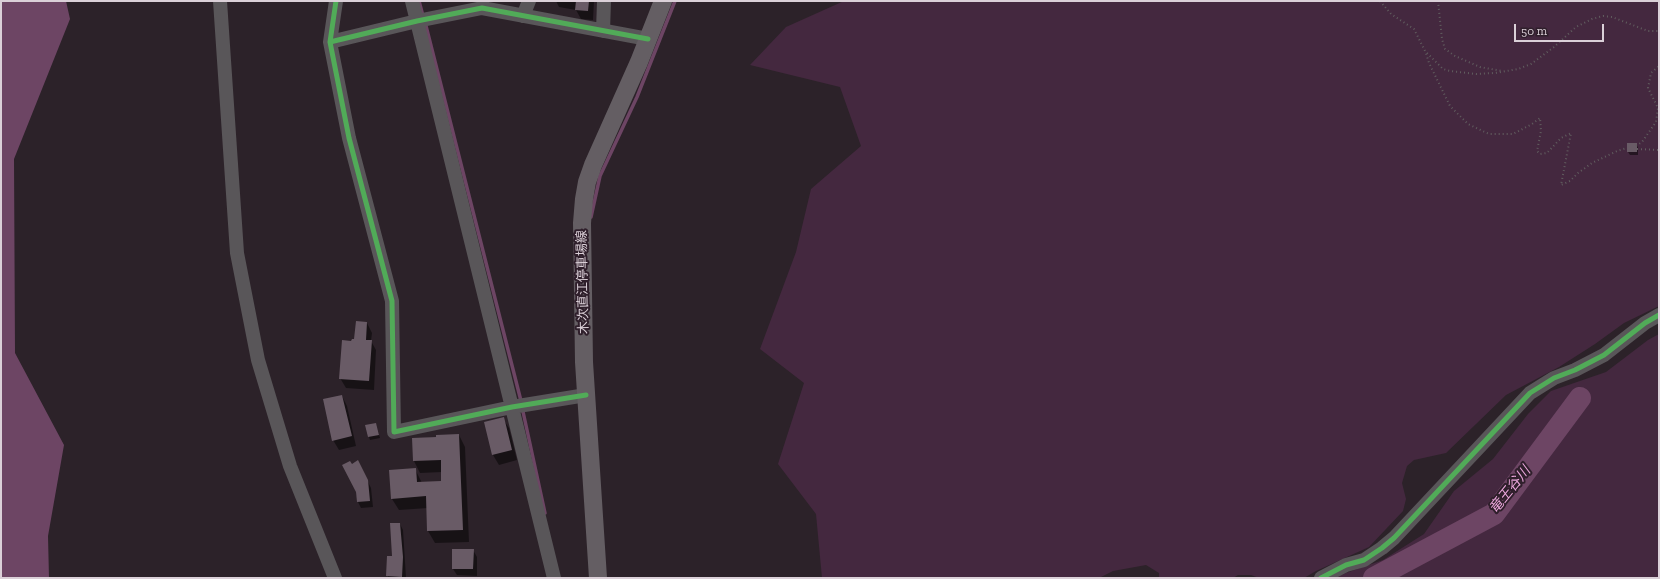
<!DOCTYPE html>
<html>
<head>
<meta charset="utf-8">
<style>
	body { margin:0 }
	#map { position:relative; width:1660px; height:579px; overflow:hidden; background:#2c2229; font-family:"Zilla Slab",serif }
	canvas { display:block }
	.frame { position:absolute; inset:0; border:2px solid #dbd0d8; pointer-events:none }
	.scale { position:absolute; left:1514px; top:24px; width:90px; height:18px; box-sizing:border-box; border:2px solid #dbd0d8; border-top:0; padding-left:5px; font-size:12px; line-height:14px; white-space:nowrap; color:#dbd0d8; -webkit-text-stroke:3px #2f1f2b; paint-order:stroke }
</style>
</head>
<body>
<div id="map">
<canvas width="1660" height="579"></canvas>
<div class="frame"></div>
<div class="scale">50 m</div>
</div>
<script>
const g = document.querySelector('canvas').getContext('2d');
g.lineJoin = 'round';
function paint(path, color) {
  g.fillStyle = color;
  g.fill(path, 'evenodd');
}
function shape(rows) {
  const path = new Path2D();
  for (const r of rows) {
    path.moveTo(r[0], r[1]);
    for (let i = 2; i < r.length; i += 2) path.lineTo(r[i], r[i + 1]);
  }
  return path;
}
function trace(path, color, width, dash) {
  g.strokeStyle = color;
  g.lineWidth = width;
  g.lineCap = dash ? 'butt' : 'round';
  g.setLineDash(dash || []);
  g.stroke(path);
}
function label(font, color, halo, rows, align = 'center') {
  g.font = font + ' "Zilla Slab","Noto Sans JP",serif';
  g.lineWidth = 4;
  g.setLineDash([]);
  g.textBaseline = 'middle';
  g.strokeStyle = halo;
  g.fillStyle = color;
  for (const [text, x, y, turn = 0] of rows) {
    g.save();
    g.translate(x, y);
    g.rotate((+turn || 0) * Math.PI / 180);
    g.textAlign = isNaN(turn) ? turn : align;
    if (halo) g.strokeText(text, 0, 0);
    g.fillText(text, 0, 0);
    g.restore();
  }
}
paint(shape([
	[844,1,1659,1,1659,306,1624,323,1595,344,1559,367,1506,395,1446,453,1414,460,1407,466,1402,483,1406,499,1403,511,1369,547,1316,571,1304,578,1259,578,1251,575,1238,575,1233,578,1159,578,1159,573,1146,565,1113,571,1099,578,822,578,816,514,778,464,804,383,760,349,796,252,811,189,861,146,840,87,750,65,786,27],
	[1659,334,1659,578,1336,578,1346,573,1383,560,1424,534,1454,491,1493,459,1528,414,1551,391,1606,372,1648,340]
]), '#44283f');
paint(shape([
	[1,1,66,1,70,19,14,159,15,353,64,445,48,536,49,578,1,578]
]), '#6d4564');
paint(shape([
	[556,1,594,1,593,20,581,19,576,10,559,7],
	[1628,144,1636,144,1638,147,1638,155,1630,155,1628,152],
	[367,323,372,333,371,341,376,350,374,390,346,388,340,378,352,342],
	[342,396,347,406,356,446,339,450,333,440],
	[503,419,509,428,517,460,499,465,493,455],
	[376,424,380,438,370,440,369,437],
	[459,435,465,447,469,542,435,543,428,531,428,508,399,510,392,499,415,469,422,483,442,482,442,472,420,473,414,461,413,439],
	[351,465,361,468,371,488,373,507,361,508,358,502],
	[400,524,403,530,406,578,388,578,388,557,393,557],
	[473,550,477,557,477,576,457,575,453,569]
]), '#0007');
trace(shape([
	[419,1,423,16],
	[425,22,521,401],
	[591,217,600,176,637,97,675,1],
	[522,407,545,513]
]), '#6d4564', 3.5);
trace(shape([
	[1374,578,1494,514,1580,398]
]), '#6d4564', 22);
paint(shape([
	[576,1,589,1,588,11,575,10],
	[1627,143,1637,143,1637,152,1627,152],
	[356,321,367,322,366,340,372,340,369,381,339,379,342,340,351,341,352,339,354,339],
	[342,395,352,436,332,441,323,399],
	[504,417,512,450,492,455,484,422],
	[376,423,379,435,368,437,365,425],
	[459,434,463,530,427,531,426,496,391,499,389,470,416,468,417,482,441,481,441,460,413,461,412,438,436,437,436,435],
	[358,460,368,480,370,501,357,502,356,492,342,465,350,461,352,464],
	[390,523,400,523,403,557,402,577,386,576,387,556,392,556],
	[452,549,474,549,473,569,452,569]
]), '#695b66');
trace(shape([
	[1380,1,1391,14,1414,29,1426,53,1429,63,1450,106,1468,124,1489,134,1513,134,1532,124,1540,118,1541,131,1537,151,1540,154,1547,153,1561,138,1571,133,1561,185,1570,181,1578,173,1592,163,1617,151,1627,148],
	[1438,1,1442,39,1445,49,1455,56,1480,67,1502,71],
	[1427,53,1443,69,1450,71,1476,74,1495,73,1518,69,1531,64,1554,47,1576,27,1592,19,1603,16,1612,17,1648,31,1659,31],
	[1636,146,1642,142,1656,122,1658,108,1648,88,1651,73,1659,66],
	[1637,149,1659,150]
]), '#615d5f', 2, [1, 3]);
trace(shape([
	[220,1,237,253,258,360,290,466,335,578],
	[336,1,330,42,349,138,392,301,394,432,512,407,586,395],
	[412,1,554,578],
	[523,16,529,1],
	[603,31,604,1],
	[330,42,417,21,482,8,648,39],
	[1321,578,1346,565,1364,560,1382,548,1394,538,1530,393,1554,378,1575,370,1604,355,1645,323,1659,315]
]), '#595659', 14);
trace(shape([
	[598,578,584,362,582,223,584,199,587,182,593,165,639,62,663,1]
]), '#645e63', 18);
trace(shape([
	[336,1,330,42,349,138,392,301,394,432,512,407,586,395],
	[330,42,417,21,482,8,648,39],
	[1321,578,1346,565,1364,560,1382,548,1394,538,1530,393,1554,378,1575,370,1604,355,1645,323,1659,315]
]), '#51ab58', 5);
label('13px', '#dbd0d8', '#2f1f2b', [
	["木次直江停車場線",583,282,-91]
]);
label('italic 14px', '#eaa6db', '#2f1f2b', [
	["竜王谷川",1510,490,-51]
]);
</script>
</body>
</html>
